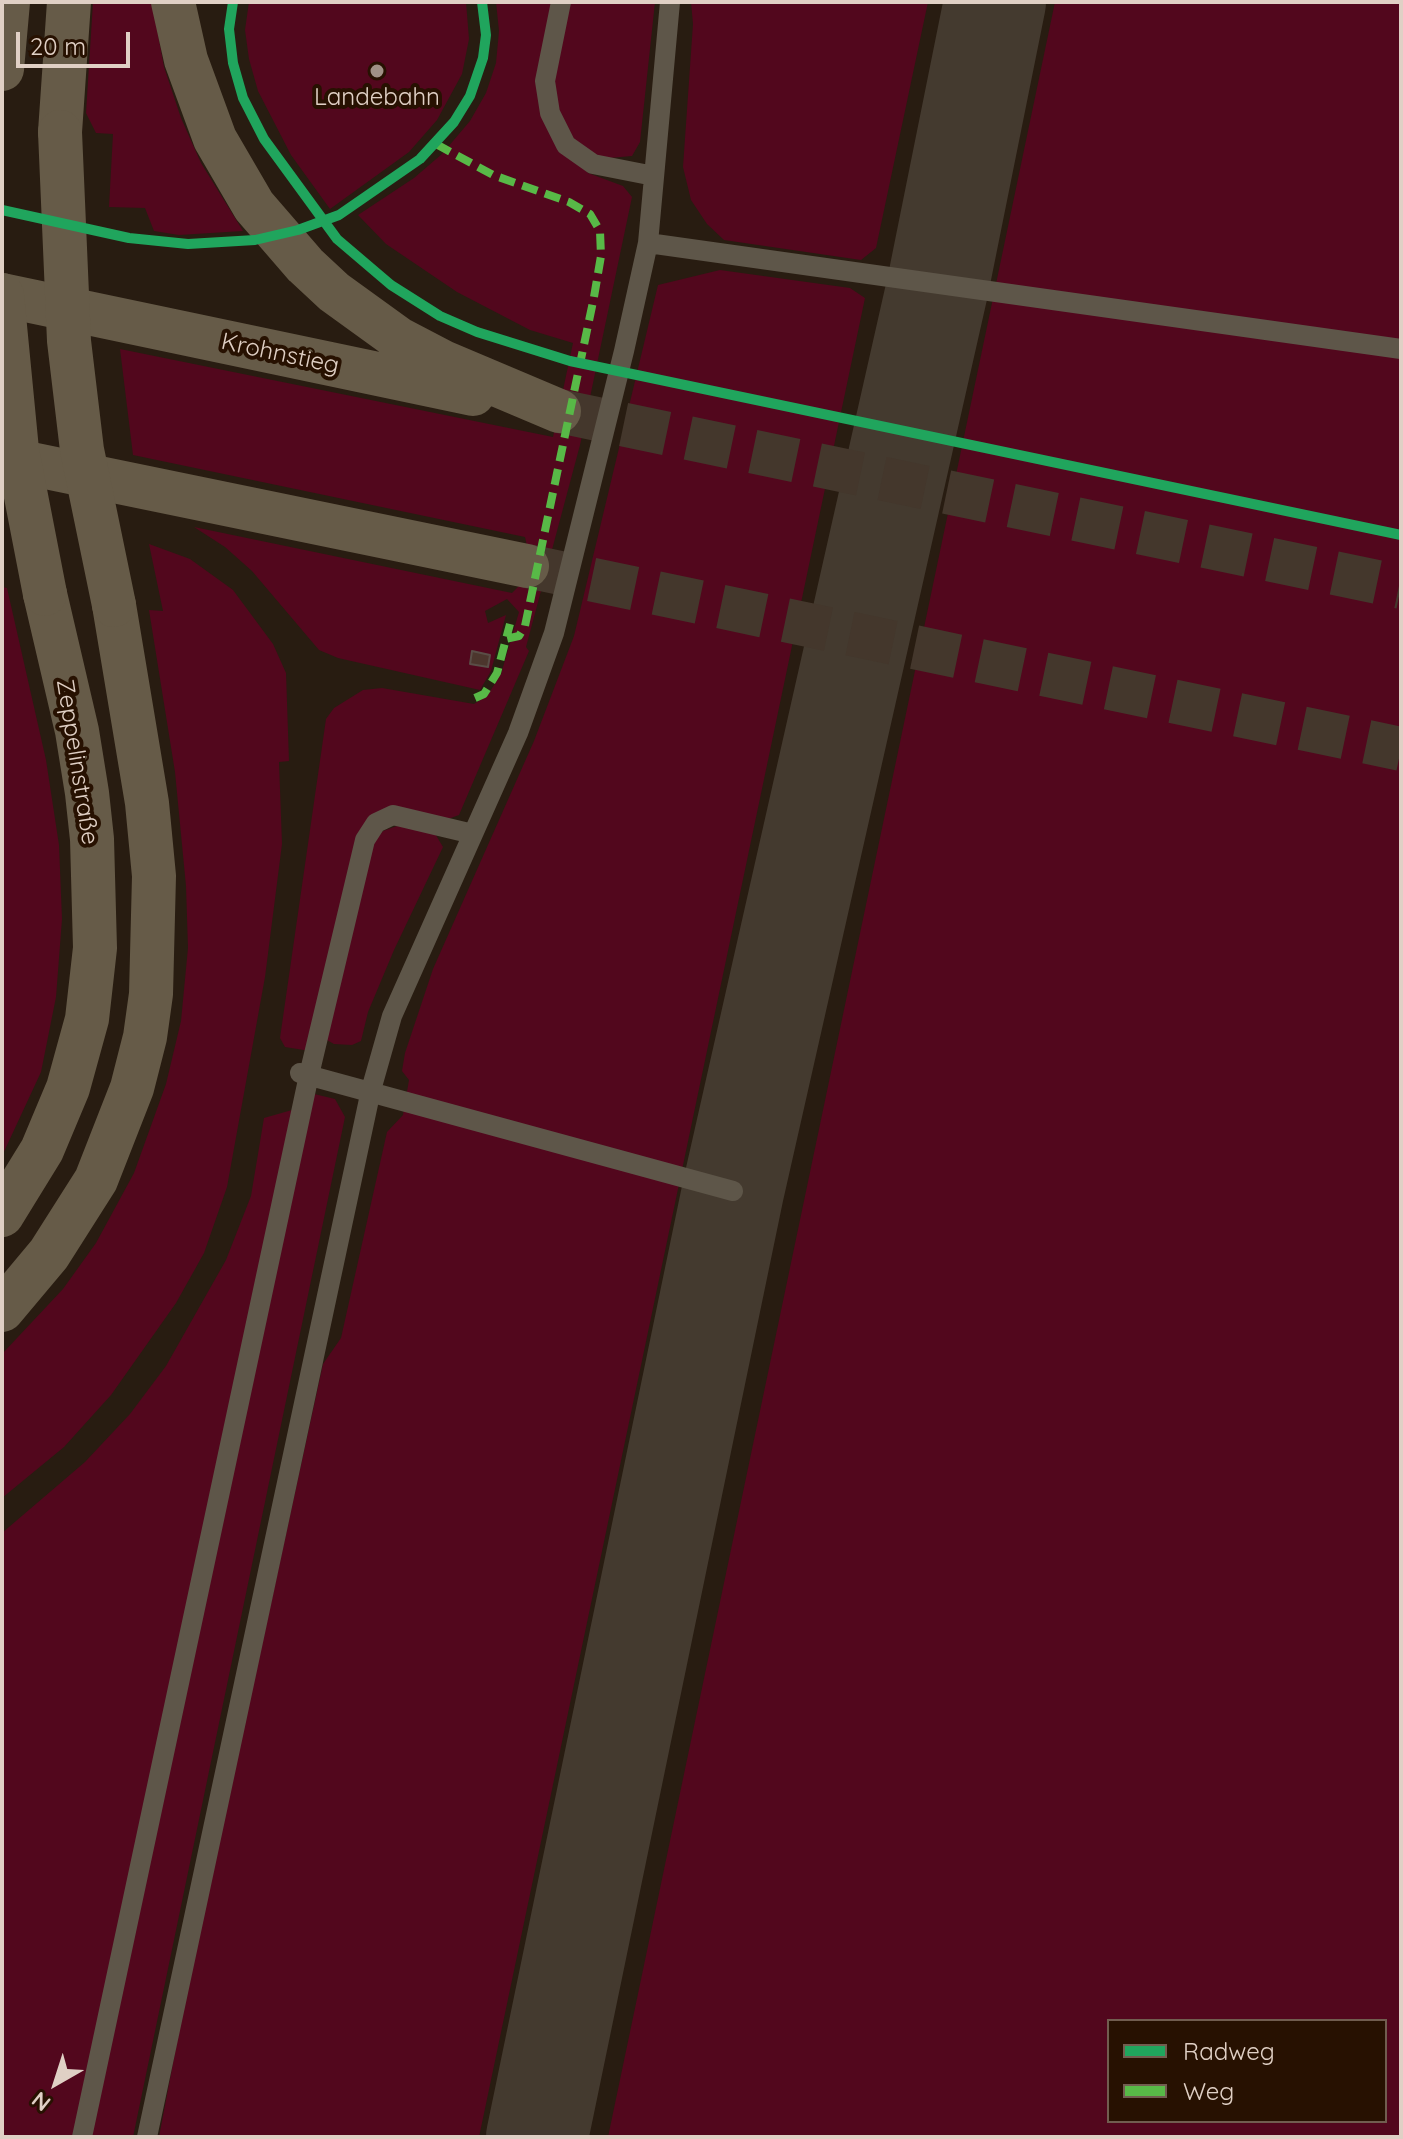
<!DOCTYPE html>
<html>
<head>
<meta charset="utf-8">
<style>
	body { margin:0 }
	#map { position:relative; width:1403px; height:2139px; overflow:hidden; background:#281c11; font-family:Quicksand,sans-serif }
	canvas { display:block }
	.frame { position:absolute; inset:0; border:4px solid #e0d0c5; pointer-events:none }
	.legend { position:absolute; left:1107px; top:2019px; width:280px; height:104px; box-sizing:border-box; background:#271101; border:2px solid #715d4f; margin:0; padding:10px 14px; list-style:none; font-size:24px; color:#e0d0c5 }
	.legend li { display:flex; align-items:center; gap:16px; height:40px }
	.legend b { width:40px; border:2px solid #715d4f }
	.north { position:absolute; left:16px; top:2043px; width:80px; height:80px; -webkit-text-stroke:6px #271101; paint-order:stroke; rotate:219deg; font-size:22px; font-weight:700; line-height:32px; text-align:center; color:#e0d0c5 }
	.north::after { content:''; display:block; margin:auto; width:28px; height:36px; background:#e0d0c5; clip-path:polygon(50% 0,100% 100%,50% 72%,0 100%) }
	.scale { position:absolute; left:16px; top:32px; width:114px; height:36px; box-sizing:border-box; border:4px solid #e0d0c5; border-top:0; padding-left:10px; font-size:24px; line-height:28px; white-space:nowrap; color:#e0d0c5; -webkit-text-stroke:6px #271101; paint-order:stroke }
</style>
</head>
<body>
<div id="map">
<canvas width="1403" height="2139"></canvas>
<div class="frame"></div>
<ul class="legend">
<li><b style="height:10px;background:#20a55d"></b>Radweg</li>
<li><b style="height:10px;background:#58b947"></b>Weg</li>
</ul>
<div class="north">N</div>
<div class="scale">20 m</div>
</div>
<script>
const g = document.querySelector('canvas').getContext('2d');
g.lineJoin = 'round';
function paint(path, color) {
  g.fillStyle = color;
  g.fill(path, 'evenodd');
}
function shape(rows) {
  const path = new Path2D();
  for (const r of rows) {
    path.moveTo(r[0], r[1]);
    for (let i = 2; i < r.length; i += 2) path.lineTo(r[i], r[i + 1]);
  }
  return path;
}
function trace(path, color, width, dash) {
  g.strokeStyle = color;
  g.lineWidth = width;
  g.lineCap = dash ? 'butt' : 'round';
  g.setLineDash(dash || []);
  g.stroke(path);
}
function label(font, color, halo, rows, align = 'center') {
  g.font = font + ' Quicksand,sans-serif';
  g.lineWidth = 8;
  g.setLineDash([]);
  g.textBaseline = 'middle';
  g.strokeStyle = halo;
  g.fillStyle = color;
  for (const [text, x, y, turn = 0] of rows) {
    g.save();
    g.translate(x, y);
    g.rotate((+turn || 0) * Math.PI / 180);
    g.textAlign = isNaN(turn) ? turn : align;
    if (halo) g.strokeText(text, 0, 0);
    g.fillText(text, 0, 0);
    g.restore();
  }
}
paint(shape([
	[93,2,152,2,164,67,181,118,201,163,243,231,179,235,154,231,145,208,109,207,113,134,96,133,86,113],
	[249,2,466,2,469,39,462,74,437,120,409,152,330,209,291,155,258,91,249,59,245,30],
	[496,2,655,2,640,142,632,156,609,158,572,156,588,173,623,186,632,197,580,445,526,647,529,651,459,815,445,820,369,817,310,1051,285,1047,280,1038,326,719,334,708,363,690,382,688,474,704,487,696,501,674,519,612,507,599,485,611,488,623,506,615,491,671,480,690,338,658,319,650,252,571,225,547,194,527,512,593,520,585,528,550,525,537,133,455,120,349,553,437,573,343,530,330,457,292,386,244,358,215,414,178,442,154,470,121,486,93,496,63,499,31],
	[691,2,928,2,876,248,861,260,724,240,707,224,691,200,683,167,693,24],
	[1055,2,1401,2,1401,2137,608,2137],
	[1109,2021,1385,2021,1385,2121,1109,2121],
	[720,270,850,288,865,298,479,2137,159,2137,188,1984,323,1364,341,1338,387,1132,403,1115,409,1080,402,1071,405,1053,433,969,534,741,574,636,658,285],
	[149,544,190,559,233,590,273,644,286,673,289,761,279,762,282,844,265,977,227,1187,204,1253,176,1303,111,1395,64,1447,2,1498,2,1354,63,1289,96,1243,134,1173,166,1084,181,1021,188,948,186,886,175,772,149,610,163,611],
	[2,587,7,588,46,760,59,845,62,919,56,997,41,1072,2,1156],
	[397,826,434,832,443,847,394,950,368,1012,361,1041,352,1045,334,1044,325,1039,369,847,383,831],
	[310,1093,335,1099,345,1117,133,2137,88,2137],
	[292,1110,76,2137,2,2137,2,1533,85,1462,130,1414,166,1366,226,1260,251,1196,264,1118]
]), '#52071d');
trace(shape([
	[537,2137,733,1191,938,285,995,2]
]), '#443a2f', 102);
const building = shape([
	[472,651,490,655,488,667,470,664,472,651]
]);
paint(building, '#4c362d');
trace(building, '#5a4e47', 2);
trace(shape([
	[559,411,1401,587],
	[527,566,1401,749]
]), '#44372c', 44, [44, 22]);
trace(shape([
	[561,2,545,81,550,113,566,145,593,164,654,176],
	[648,243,1401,349],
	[300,1073,733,1191],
	[82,2137,309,1075,365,840,376,823,393,815,473,834],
	[147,2137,371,1090,392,1016,518,733,554,633,624,351,648,243,670,2]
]), '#5e5649', 20);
trace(shape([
	[173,2,186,60,215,139,254,206,305,265,334,292,399,339,443,362,559,411],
	[2,69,8,2],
	[60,132,69,2],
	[2,295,473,394],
	[2,458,527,566],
	[2,1215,42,1150,68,1088,87,1019,95,948,92,839,87,793,77,731,45,594],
	[2,1310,49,1254,96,1180,132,1088,145,1037,151,994,154,876,147,803,114,605]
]), '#665b48', 44);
trace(shape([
	[60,132,69,341,82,450,114,605],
	[2,295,17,450,45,594]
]), '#665b48', 44);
trace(shape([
	[436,144,493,175,569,202,590,214,600,231,601,256,594,297,525,626,519,636,506,639],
	[475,698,484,694,497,673,510,624]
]), '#58b947', 8, [16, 8]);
trace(shape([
	[233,2,229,29,233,63,243,98,264,139,337,239,391,285,440,316,477,332,570,361,1401,535],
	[2,210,129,238,188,244,255,240,298,230,339,215,420,159,454,122,470,96,483,58,486,35,482,2]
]), '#20a55d', 10);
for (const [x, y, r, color] of [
	[377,71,8,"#a09186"]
]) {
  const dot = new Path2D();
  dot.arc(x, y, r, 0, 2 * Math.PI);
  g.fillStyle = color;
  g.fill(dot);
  trace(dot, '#271101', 3);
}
label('24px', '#e0d0c5', '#271101', [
	["Landebahn",377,98]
]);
label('24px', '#e0d0c5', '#271101', [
	["Krohnstieg",280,354,12],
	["Zeppelinstraße",77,762,81]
]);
</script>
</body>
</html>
